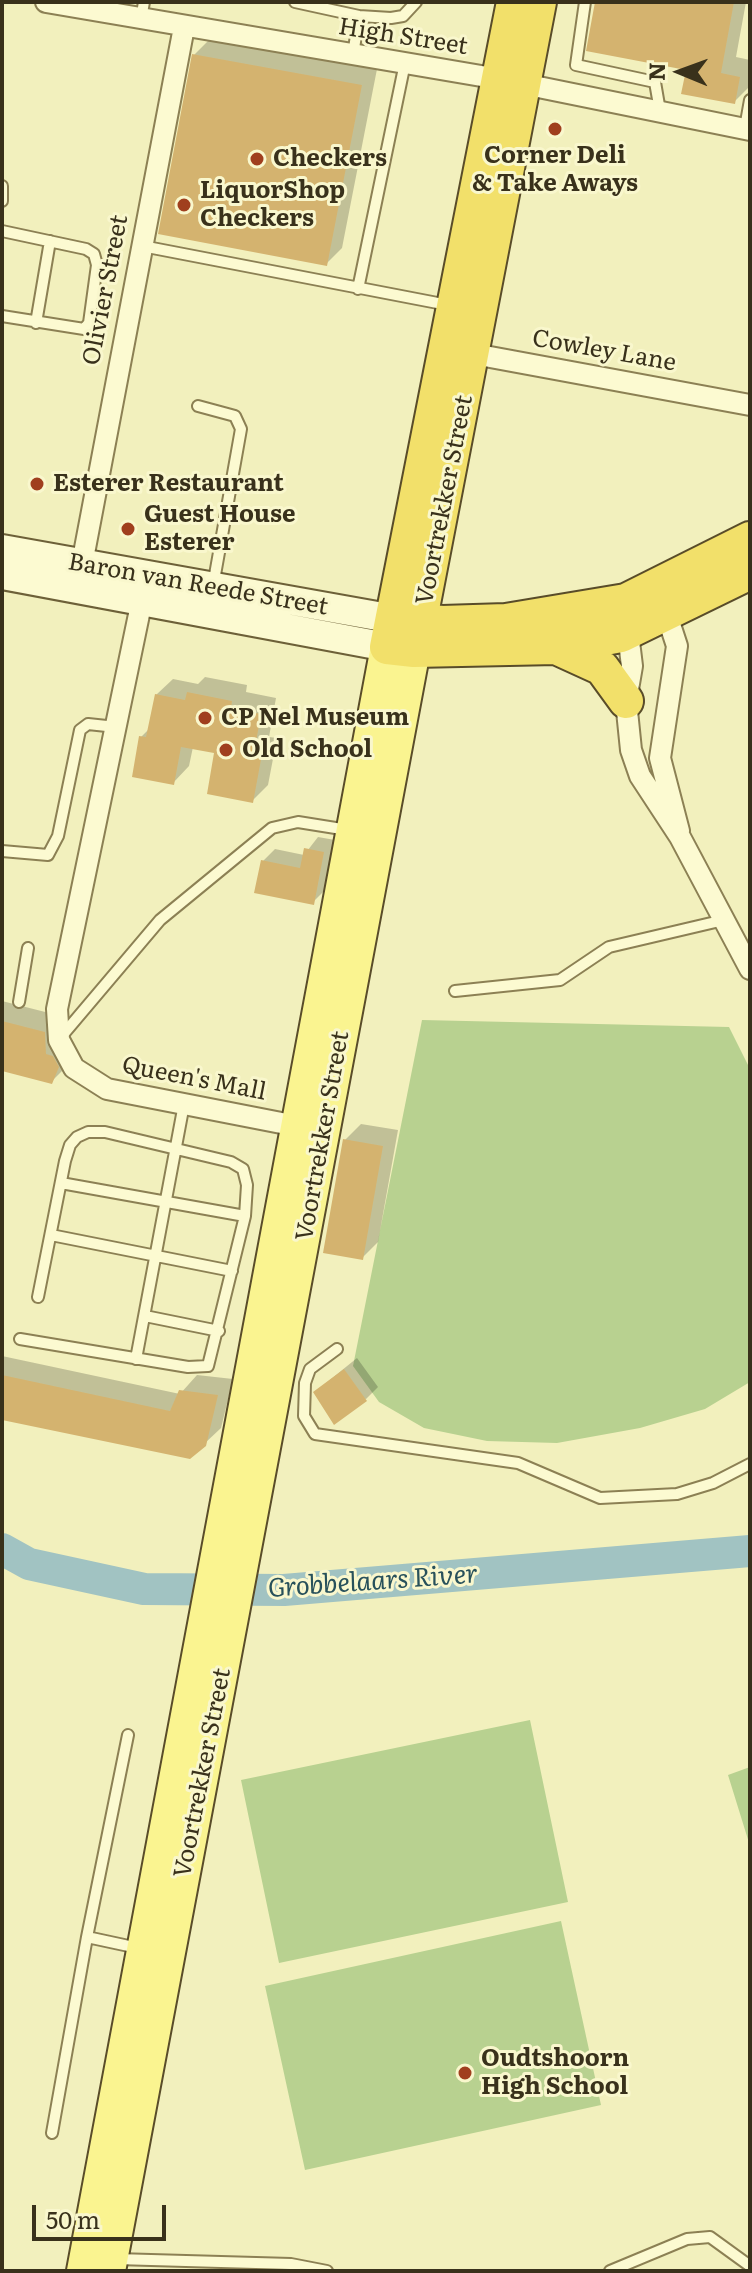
<!DOCTYPE html>
<html>
<head>
<meta charset="utf-8">
<style>
	body { margin:0 }
	#map { position:relative; width:752px; height:2273px; overflow:hidden; background:#f2f0bd; font-family:Literata,serif }
	canvas { display:block }
	.frame { position:absolute; inset:0; border:4px solid #39311b; pointer-events:none }
	.north { position:absolute; left:640px; top:32px; width:80px; height:80px; -webkit-text-stroke:6px #f9f7cd; paint-order:stroke; rotate:271deg; font-size:22px; font-weight:700; line-height:32px; text-align:center; color:#39311b }
	.north::after { content:''; display:block; margin:auto; width:28px; height:36px; background:#39311b; clip-path:polygon(50% 0,100% 100%,50% 72%,0 100%) }
	.scale { position:absolute; left:32px; top:2205px; width:134px; height:36px; box-sizing:border-box; border:4px solid #39311b; border-top:0; padding-left:10px; font-size:24px; line-height:28px; white-space:nowrap; color:#39311b; -webkit-text-stroke:6px #f9f7cd; paint-order:stroke }
</style>
</head>
<body>
<div id="map">
<canvas width="752" height="2273"></canvas>
<div class="frame"></div>
<div class="north">N</div>
<div class="scale">50 m</div>
</div>
<script>
const g = document.querySelector('canvas').getContext('2d');
g.lineJoin = 'round';
function paint(path, color) {
  g.fillStyle = color;
  g.fill(path, 'evenodd');
}
function shape(rows) {
  const path = new Path2D();
  for (const r of rows) {
    path.moveTo(r[0], r[1]);
    for (let i = 2; i < r.length; i += 2) path.lineTo(r[i], r[i + 1]);
  }
  return path;
}
function trace(path, color, width, dash) {
  g.strokeStyle = color;
  g.lineWidth = width;
  g.lineCap = dash ? 'butt' : 'round';
  g.setLineDash(dash || []);
  g.stroke(path);
}
function label(font, color, halo, rows, align = 'center') {
  g.font = font + ' Literata,serif';
  g.lineWidth = 6;
  g.setLineDash([]);
  g.textBaseline = 'middle';
  g.strokeStyle = halo;
  g.fillStyle = color;
  for (const [text, x, y, turn = 0] of rows) {
    g.save();
    g.translate(x, y);
    g.rotate((+turn || 0) * Math.PI / 180);
    g.textAlign = isNaN(turn) ? turn : align;
    if (halo) g.strokeText(text, 0, 0);
    g.fillText(text, 0, 0);
    g.restore();
  }
}
paint(shape([
	[422,1020,729,1027,750,1069,750,1382,705,1409,640,1428,557,1443,487,1441,424,1428,379,1402,353,1366],
	[530,1720,568,1902,279,1963,241,1780],
	[750,1767,750,1846,728,1775],
	[561,1921,601,2105,305,2170,265,1986]
]), '#b8d190');
paint(shape([
	[597,2,746,2,736,57,750,60,750,86,734,102],
	[210,39,377,69,342,248,326,264,194,55],
	[205,677,247,685,246,692,276,698,269,737,277,738,268,785,252,801,217,751,193,747,189,766,173,783,141,737,150,728,156,695,173,679,198,684],
	[318,837,335,840,325,890,313,902,263,861,275,849,304,855],
	[2,1001,61,1016,68,1065,51,1082,4,1069,2,1082],
	[361,1124,398,1130,378,1242,362,1258,345,1140],
	[2,1356,180,1394,197,1375,233,1379,221,1428,204,1444,2,1418],
	[357,1358,378,1387,366,1399,315,1392]
]), '#0003');
trace(shape([
	[2,1549,29,1564,144,1589,284,1590,750,1551]
]), '#a1c3c2', 32);
paint(shape([
	[595,2,734,2,721,73,740,77,735,104,681,94,686,70,586,51],
	[192,54,362,85,327,266,158,234],
	[187,692,232,701,231,708,261,714,254,753,262,754,253,803,207,794,214,753,181,747,174,785,132,777,139,736,146,737,155,694,185,700],
	[304,848,324,852,314,905,254,893,261,860,300,868],
	[2,1021,45,1032,46,1054,53,1056,59,1067,52,1084,2,1071],
	[343,1139,383,1146,363,1260,323,1253],
	[344,1369,367,1401,334,1425,313,1392],
	[2,1375,170,1411,179,1390,218,1395,206,1446,190,1459,2,1420]
]), '#d4b36f');
const service = shape([
	[295,2,359,16,391,18,403,16,416,2],
	[585,2,576,65,655,82,660,111],
	[141,19,144,2],
	[353,55,359,16],
	[745,128,750,100],
	[2,186,2,201],
	[2,231,86,249,94,254,97,265,89,323,84,329,2,316],
	[142,246,448,305],
	[358,289,405,63],
	[36,323,50,241],
	[198,406,235,416,241,429,213,586],
	[2,851,48,855,58,836,80,730,88,724,116,727],
	[455,991,560,980,609,947,724,920],
	[19,1002,28,948],
	[61,1037,160,920,272,828,298,822,348,830],
	[61,1183,245,1216],
	[51,1235,232,1271],
	[145,1316,219,1331],
	[20,1339,188,1367,208,1366,245,1216,247,1185,243,1169,231,1162,105,1132,88,1132,77,1137,70,1145,65,1161,38,1297],
	[337,1349,310,1369,305,1383,304,1416,315,1434,518,1463,600,1498,677,1494,713,1483,750,1464],
	[136,1359,184,1104],
	[128,1735,87,1937,138,1948],
	[52,2133,87,1937],
	[116,2259,291,2264,327,2271],
	[610,2271,687,2239,710,2237,750,2266]
]);
const minor = shape([
	[46,2,499,79,750,130],
	[463,352,750,405],
	[82,564,184,27],
	[142,600,57,1009,59,1040,74,1068,107,1089,307,1128],
	[664,606,677,646,660,758,679,831],
	[627,625,632,666,626,701,631,750,640,776,680,837,750,969]
]);
const secondary = shape([
	[2,549,394,619],
	[2,575,387,647]
]);
const primary = shape([
	[83,2271,387,647],
	[109,2271,414,650]
]);
const trunk = shape([
	[514,2,387,647,414,650,556,647,621,635,750,572],
	[399,619,442,623,506,621,626,601,750,539],
	[556,647,602,668,626,701],
	[414,650,539,2]
]);
trace(service, '#8c8054', 14);
trace(minor, '#8c8054', 24);
trace(secondary, '#6d6038', 32);
trace(primary, '#594c29', 36);
trace(trunk, '#594c29', 38);
trace(service, '#fcfad1', 10);
trace(minor, '#fcfad1', 20);
trace(secondary, '#fcfad1', 28);
trace(primary, '#faf490', 32);
trace(trunk, '#f2e06a', 34);
for (const [x, y, r, color] of [
	[555,129,8,"#a03f1e"],
	[257,159,8,"#a03f1e"],
	[184,205,8,"#a03f1e"],
	[37,484,8,"#a03f1e"],
	[128,529,8,"#a03f1e"],
	[205,718,8,"#a03f1e"],
	[226,750,8,"#a03f1e"],
	[465,2073,8,"#a03f1e"]
]) {
  const dot = new Path2D();
  dot.arc(x, y, r, 0, 2 * Math.PI);
  g.fillStyle = color;
  g.fill(dot);
  trace(dot, '#f9f7cd', 3);
}
label('24px', '#39311b', '#f9f7cd', [
	["High Street",403,37,9],
	["Olivier Street",106,290,-79],
	["Cowley Lane",604,351,10],
	["Voortrekker Street",445,500,-79],
	["Baron van Reede Street",198,585,10],
	["Queen's Mall",194,1079,11],
	["Voortrekker Street",323,1136,-80],
	["Voortrekker Street",203,1773,-79]
]);
label('bold 24px', '#39311b', '#f9f7cd', [
	["Corner Deli",555,156,"center"],
	["& Take Aways",555,184,"center"],
	["Checkers",273,159],
	["LiquorShop",200,191],
	["Checkers",200,219],
	["Esterer Restaurant",53,484],
	["Guest House",144,515],
	["Esterer",144,543],
	["CP Nel Museum",221,718],
	["Old School",242,750],
	["Oudtshoorn",481,2059],
	["High School",481,2087]
], 'left');
label('italic 26px', '#28515b', '#f9f7cd', [
	["Grobbelaars River",373,1582,-4]
]);
</script>
</body>
</html>
